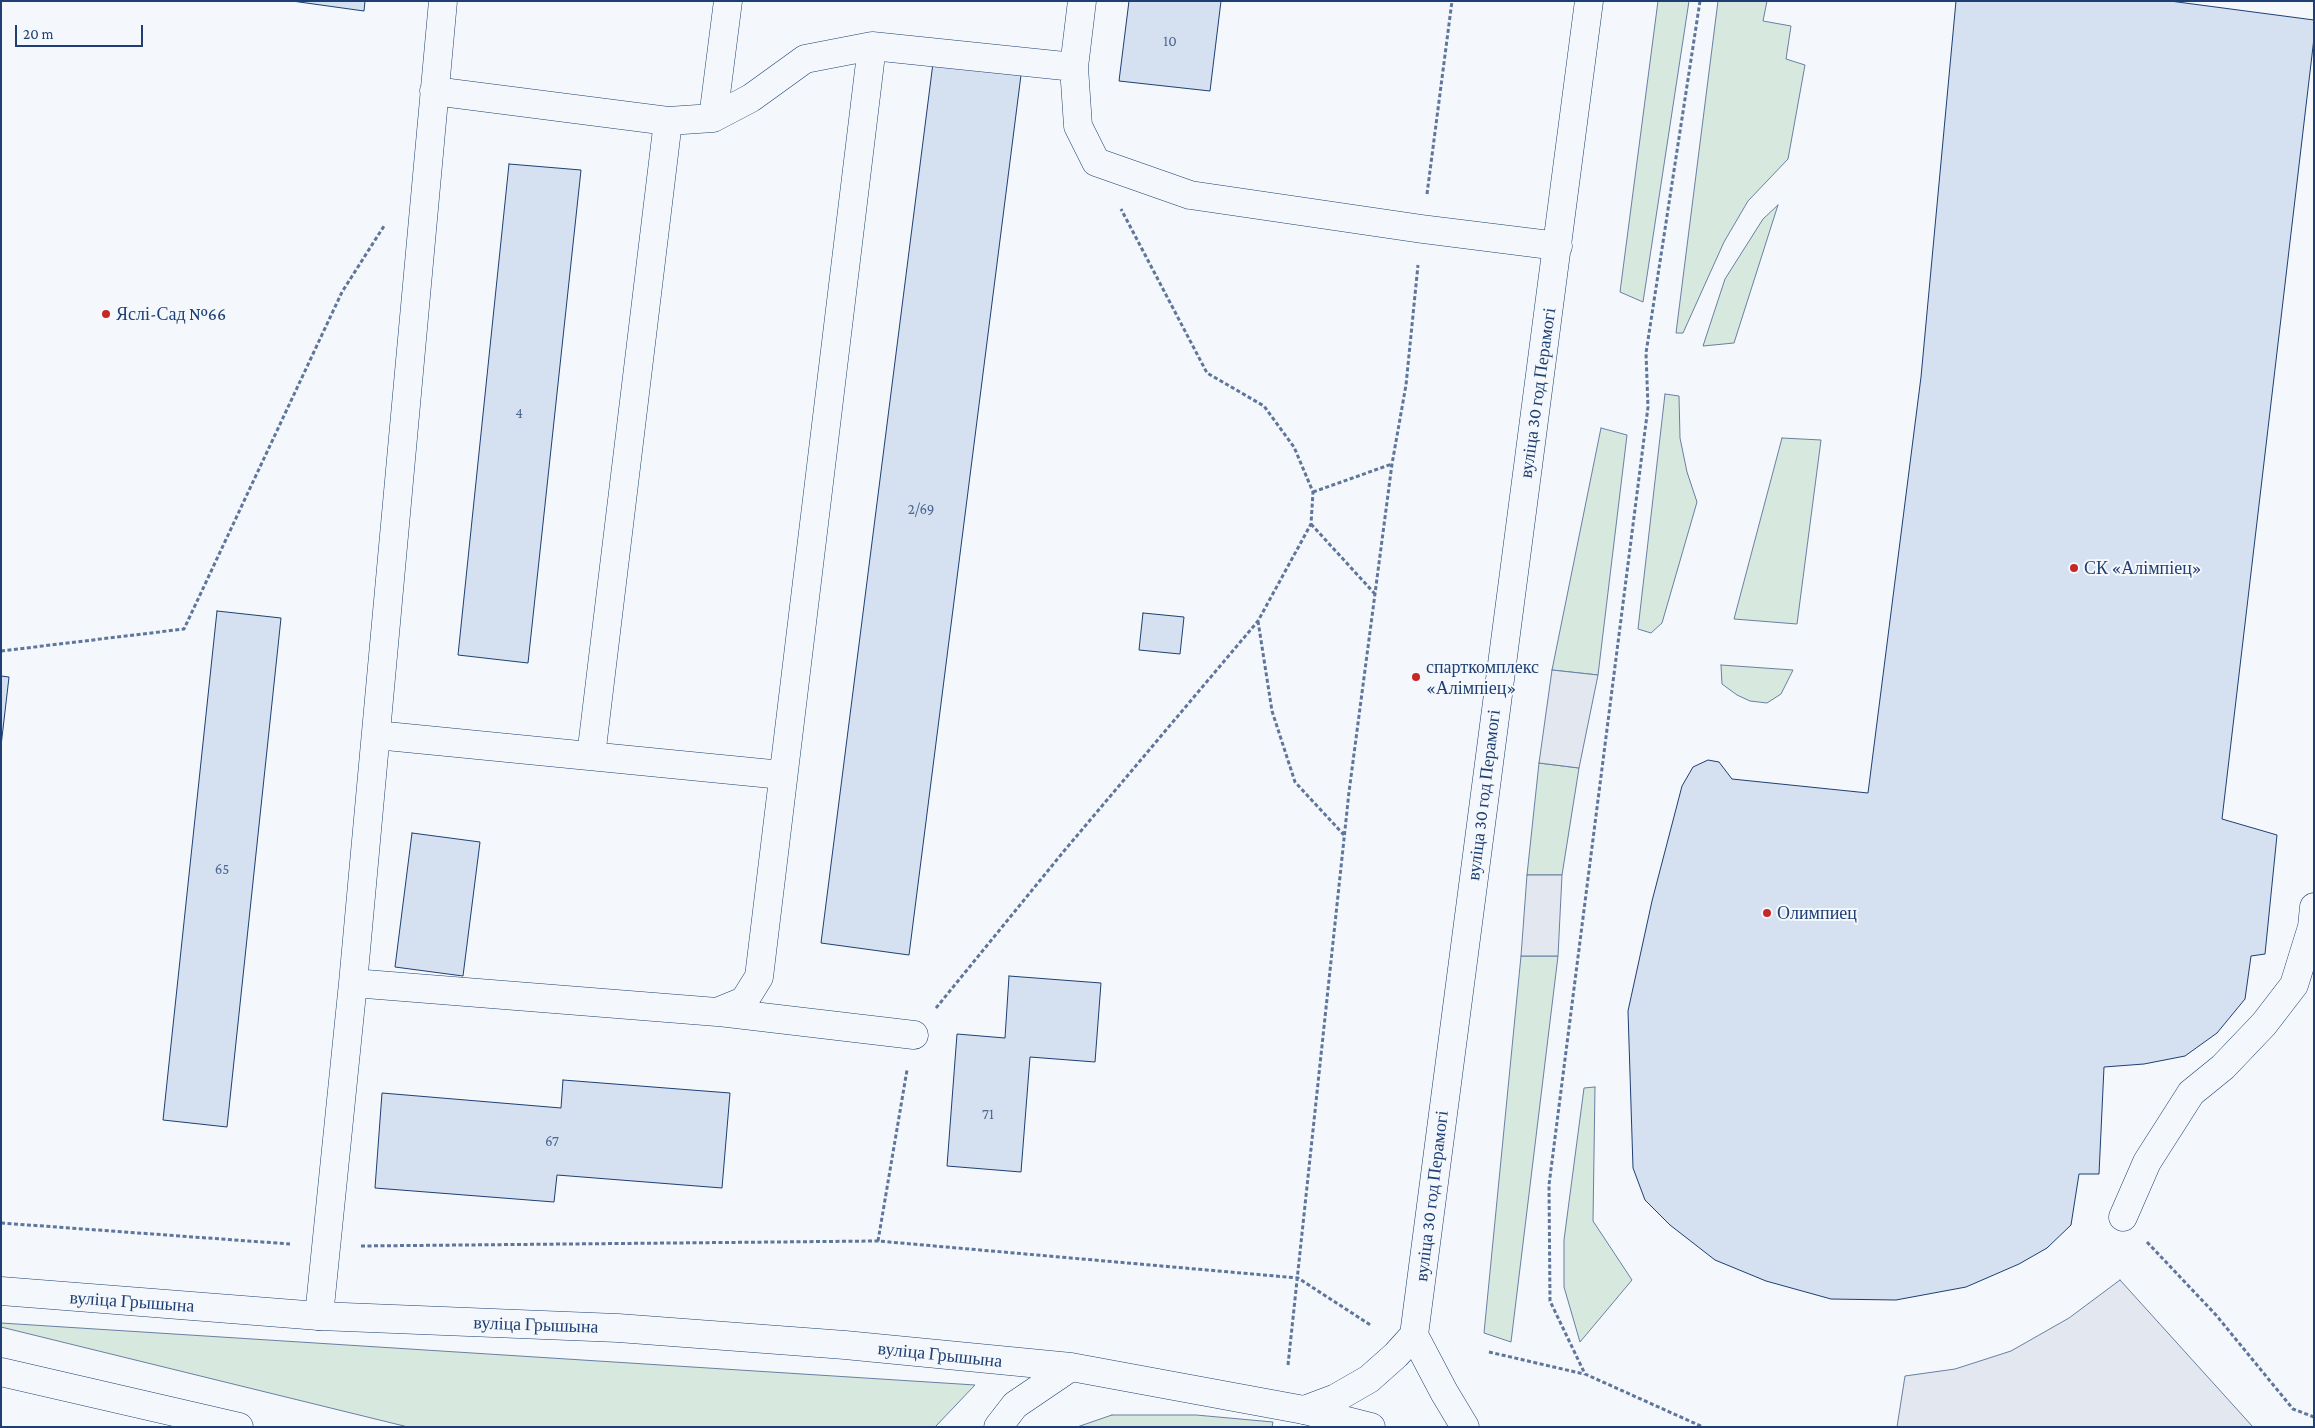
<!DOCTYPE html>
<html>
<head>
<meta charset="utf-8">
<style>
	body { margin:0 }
	#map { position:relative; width:2315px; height:1428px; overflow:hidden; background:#f4f7fb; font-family:"Crimson Pro",serif }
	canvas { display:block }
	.frame { position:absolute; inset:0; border:2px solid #1d3f73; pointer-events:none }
	.scale { position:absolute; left:15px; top:25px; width:128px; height:22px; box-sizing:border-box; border:2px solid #1d3f73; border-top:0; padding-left:6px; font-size:15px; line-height:18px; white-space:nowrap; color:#1d3f73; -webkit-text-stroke:4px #f4f7fb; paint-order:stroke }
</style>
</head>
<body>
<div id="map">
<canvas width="2315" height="1428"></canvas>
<div class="frame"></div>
<div class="scale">20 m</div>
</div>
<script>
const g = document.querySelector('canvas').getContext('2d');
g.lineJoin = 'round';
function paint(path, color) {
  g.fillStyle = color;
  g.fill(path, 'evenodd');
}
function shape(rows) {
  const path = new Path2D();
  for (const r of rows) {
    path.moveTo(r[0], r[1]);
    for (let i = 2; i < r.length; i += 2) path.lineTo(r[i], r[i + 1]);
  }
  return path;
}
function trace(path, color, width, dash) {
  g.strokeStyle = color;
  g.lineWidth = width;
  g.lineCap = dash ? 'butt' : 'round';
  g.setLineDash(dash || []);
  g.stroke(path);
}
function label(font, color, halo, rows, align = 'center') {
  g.font = font + ' "Crimson Pro",serif';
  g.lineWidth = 4;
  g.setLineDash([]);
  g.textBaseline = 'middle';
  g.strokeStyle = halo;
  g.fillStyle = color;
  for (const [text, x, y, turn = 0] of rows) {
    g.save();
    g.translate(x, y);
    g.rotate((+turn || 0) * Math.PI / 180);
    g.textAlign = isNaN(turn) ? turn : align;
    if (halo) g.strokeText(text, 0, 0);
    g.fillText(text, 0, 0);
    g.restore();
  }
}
const green = shape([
	[1658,1,1689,1,1643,302,1620,292,1658,1],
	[1718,1,1767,1,1763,21,1791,26,1786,59,1805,65,1788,159,1748,201,1724,242,1683,333,1676,333,1718,1],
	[1778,205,1734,343,1703,346,1725,279,1763,219,1778,205],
	[1665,394,1679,396,1680,438,1687,472,1697,502,1662,623,1651,633,1638,629,1665,394],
	[1601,428,1627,435,1598,675,1552,670,1601,428],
	[1782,438,1821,440,1797,624,1734,619,1782,438],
	[1721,665,1793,670,1781,694,1767,703,1750,701,1737,695,1722,684,1721,665],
	[1539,763,1579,768,1562,875,1527,875,1539,763],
	[1521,956,1558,956,1511,1342,1484,1333,1521,956],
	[1595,1087,1593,1221,1632,1280,1580,1342,1564,1287,1564,1240,1584,1088,1595,1087],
	[1,1323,975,1385,935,1427,408,1427,1,1327,1,1323],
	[1112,1415,1196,1415,1273,1422,1272,1427,1077,1427,1112,1415]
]);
paint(green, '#d7e8df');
trace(green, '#687fa3', 1);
const parking = shape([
	[1552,670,1598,675,1579,768,1539,763,1552,670],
	[1527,875,1562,875,1558,956,1521,956,1527,875],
	[2120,1280,2253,1427,1897,1427,1905,1376,1955,1369,2011,1351,2069,1318,2120,1280]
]);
paint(parking, '#e3e8f0');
trace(parking, '#687fa3', 1);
const building = shape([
	[292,1,365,1,364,11,292,1],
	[1129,1,1221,1,1210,91,1119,81,1129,1],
	[1956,1,2170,1,2314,20,2314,38,2222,819,2277,835,2265,954,2251,956,2245,999,2217,1033,2185,1056,2144,1064,2104,1067,2099,1174,2079,1174,2071,1225,2047,1248,2019,1264,1966,1287,1896,1300,1831,1299,1766,1281,1715,1260,1670,1225,1645,1200,1633,1168,1628,1011,1652,901,1682,786,1693,767,1708,760,1719,762,1732,779,1868,793,1921,377,1956,1],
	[933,63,1021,75,909,955,821,943,933,63],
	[509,164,581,170,528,663,458,655,509,164],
	[217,611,281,618,227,1127,163,1120,217,611],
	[1143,613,1184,617,1180,654,1139,650,1143,613],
	[1,676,9,677,1,746,1,676],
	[412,833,480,842,463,976,395,967,412,833],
	[1009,976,1101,983,1095,1062,1030,1057,1021,1172,947,1166,957,1034,1005,1038,1009,976],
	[563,1080,730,1093,722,1188,557,1175,554,1202,375,1188,382,1093,561,1108,563,1080]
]);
paint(building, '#d5e0f0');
trace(building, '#1d3f73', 1);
const minor = shape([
	[1082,1,1074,67,1078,126,1096,162,1190,195,1422,229,1558,246],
	[434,91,668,121,713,118,751,98,805,59,872,46,1074,67],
	[713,118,728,1],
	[376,735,782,775],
	[591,756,668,121],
	[353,983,717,1012,744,1001,759,977,872,46],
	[719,1012,914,1035],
	[2123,1217,2147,1162,2191,1093,2223,1067,2264,1024,2294,985,2312,927,2314,907],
	[319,1316,353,983,443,1],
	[1414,1335,1444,1392,1465,1427],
	[1304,1410,1336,1398,1369,1379,1396,1355,1414,1335,1589,1]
]);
const major = shape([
	[1,1291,319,1316,618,1328,845,1345,1071,1367],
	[1,1372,239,1427],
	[998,1427,1015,1405,1071,1367,1304,1410,1371,1427]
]);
trace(minor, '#1d3f73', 29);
trace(major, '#1d3f73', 29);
trace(shape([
	[1700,1,1646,353,1648,407,1549,1185,1550,1301,1585,1374,1703,1427],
	[1427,194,1452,1],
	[1313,492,1392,464],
	[1311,524,1375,594],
	[1258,621,1272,711,1295,782,1344,835],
	[1,651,184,629,342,292,384,226],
	[936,1008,1064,851,1258,621,1311,524,1313,492,1294,447,1264,406,1207,373,1121,209],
	[1,1223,290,1244],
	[878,1241,907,1070],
	[2147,1242,2216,1315,2293,1409,2314,1417],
	[361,1246,878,1241,1298,1278,1372,1326],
	[1489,1352,1584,1374],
	[1288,1365,1349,792,1392,464,1406,385,1418,265]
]), '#5e769c', 3, [4, 2.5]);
trace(minor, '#f4f7fb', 28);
trace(major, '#f4f7fb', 28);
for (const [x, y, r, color] of [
	[106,314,5,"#c62828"],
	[2074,568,5,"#c62828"],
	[1416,677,5,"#c62828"],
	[1767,913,5,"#c62828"]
]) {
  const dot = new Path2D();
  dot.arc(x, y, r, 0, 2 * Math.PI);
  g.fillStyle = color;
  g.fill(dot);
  trace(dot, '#f4f7fb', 2);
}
label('15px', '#4b6792', null, [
	["10",1170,41],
	["4",519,413],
	["2/69",921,509],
	["65",222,869],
	["71",988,1114],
	["67",552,1141]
]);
label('18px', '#1d3f73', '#f4f7fb', [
	["Яслі-Сад №66",116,314],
	["СК «Алімпіец»",2084,568],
	["спарткомплекс",1426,667],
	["«Алімпіец»",1426,688],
	["Олимпиец",1777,913]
], 'left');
label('18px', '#1d3f73', '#f4f7fb', [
	["вуліца 30 год Перамогі",1538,393,-82],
	["вуліца 30 год Перамогі",1484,795,-83],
	["вуліца 30 год Перамогі",1432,1196,-83],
	["вуліца Грышына",132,1302,4],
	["вуліца Грышына",536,1325,2],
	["вуліца Грышына",940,1355,6]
]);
</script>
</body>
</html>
